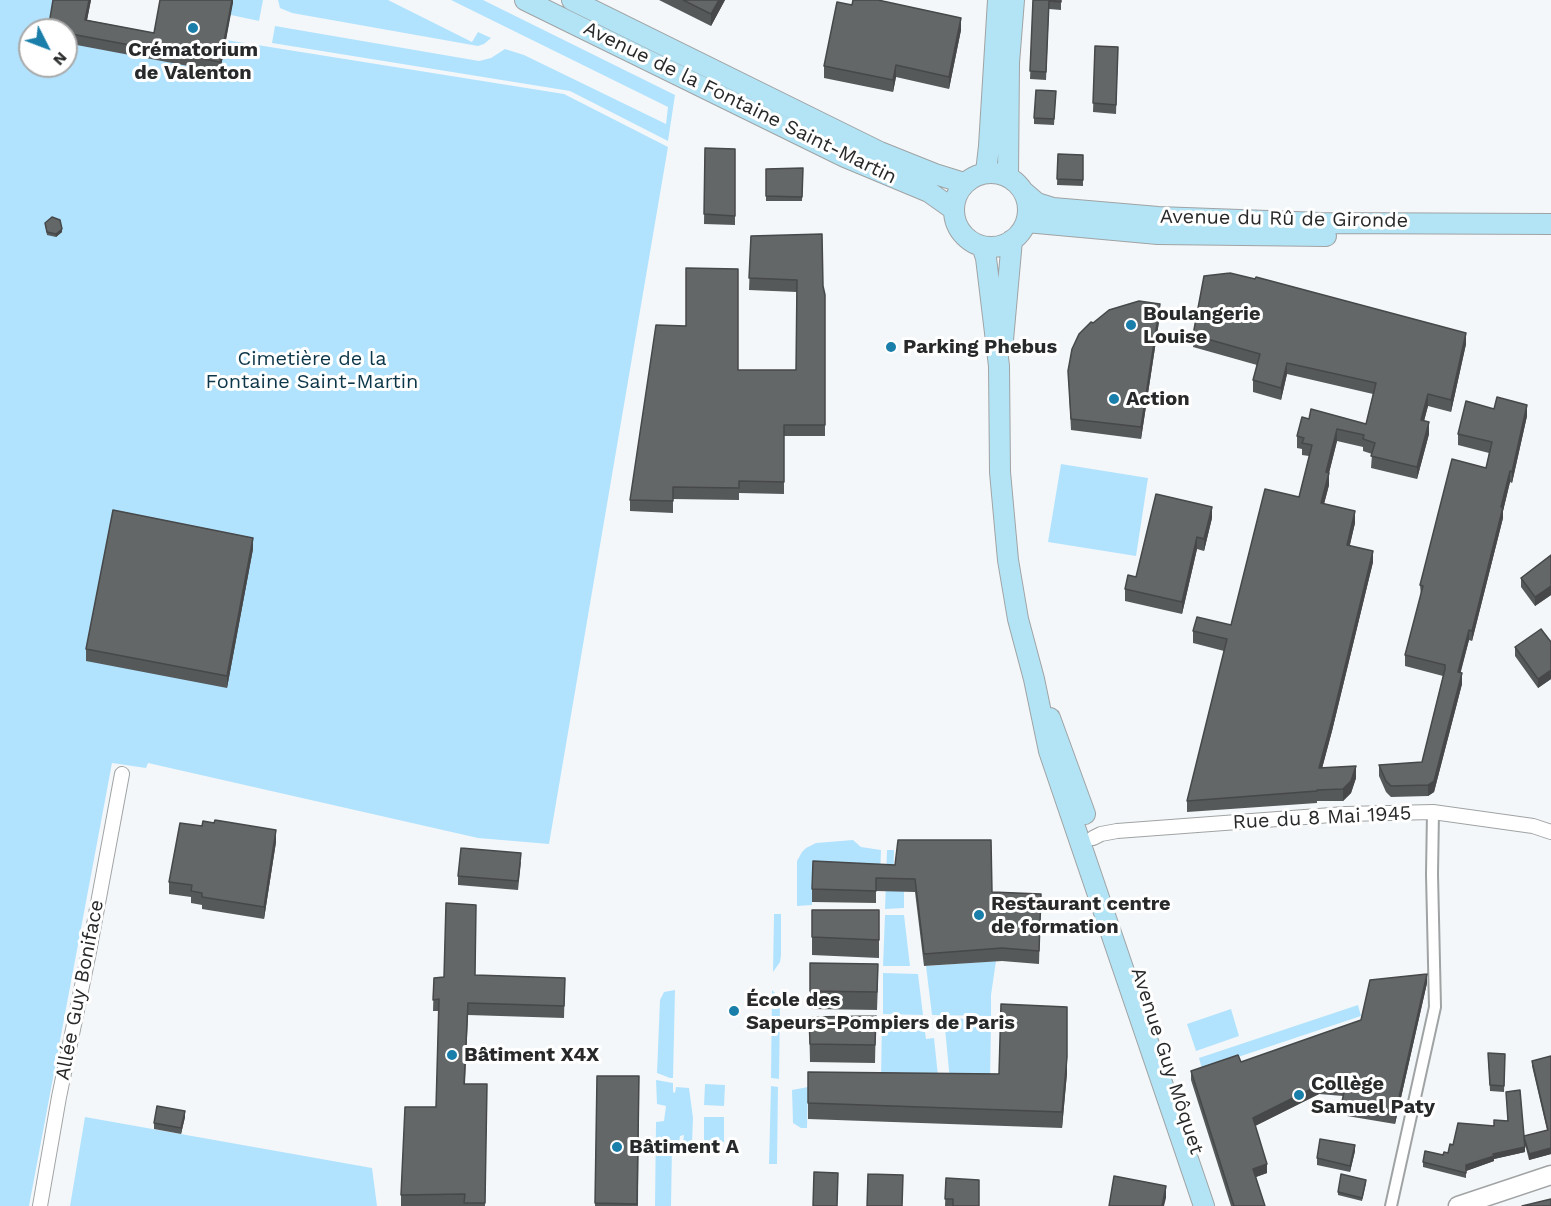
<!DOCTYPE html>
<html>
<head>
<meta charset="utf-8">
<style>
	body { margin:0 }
	#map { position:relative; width:1551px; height:1206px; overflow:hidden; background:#f4f7f9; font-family:"Work Sans",sans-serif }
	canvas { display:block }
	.north { position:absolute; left:18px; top:18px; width:60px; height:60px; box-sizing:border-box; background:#fff; border:2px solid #a9a9aa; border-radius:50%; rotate:132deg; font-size:16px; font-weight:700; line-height:24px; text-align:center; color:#28292a }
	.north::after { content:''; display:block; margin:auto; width:21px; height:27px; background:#197ea9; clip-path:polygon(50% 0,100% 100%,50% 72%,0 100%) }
</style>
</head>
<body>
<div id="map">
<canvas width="1551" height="1206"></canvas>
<div class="north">N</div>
</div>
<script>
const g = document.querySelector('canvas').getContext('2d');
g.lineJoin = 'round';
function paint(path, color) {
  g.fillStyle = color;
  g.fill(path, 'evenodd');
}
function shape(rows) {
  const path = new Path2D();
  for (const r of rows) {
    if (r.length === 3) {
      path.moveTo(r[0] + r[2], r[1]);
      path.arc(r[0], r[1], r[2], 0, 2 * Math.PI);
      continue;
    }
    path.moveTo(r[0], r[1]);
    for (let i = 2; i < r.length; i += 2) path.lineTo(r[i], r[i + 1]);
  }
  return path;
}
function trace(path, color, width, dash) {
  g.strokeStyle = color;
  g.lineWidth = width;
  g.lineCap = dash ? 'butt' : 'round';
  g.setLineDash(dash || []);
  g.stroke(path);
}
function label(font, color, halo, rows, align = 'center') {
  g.font = font + ' "Work Sans",sans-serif';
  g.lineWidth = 6;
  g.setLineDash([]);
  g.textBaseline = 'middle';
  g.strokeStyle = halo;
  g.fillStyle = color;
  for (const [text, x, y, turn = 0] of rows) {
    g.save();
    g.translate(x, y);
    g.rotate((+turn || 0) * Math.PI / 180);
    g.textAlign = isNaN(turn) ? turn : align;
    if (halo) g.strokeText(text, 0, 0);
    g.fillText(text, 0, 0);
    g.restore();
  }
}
paint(shape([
	[0,0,54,0,48,30,30,30,30,66,66,66,66,42,220,72,226,40,564,94,668,147,549,844,478,838,148,763,146,768,112,763,29,1206,0,1206],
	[217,0,263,0,259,21,231,15],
	[278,0,388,0,472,42,478,32,491,38,484,44,478,46,292,13,280,8],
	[451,0,483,0,675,95,668,141,570,91,272,43,275,26,479,61,491,58,505,49,524,55,666,124,668,107],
	[1061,464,1148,478,1136,556,1048,542],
	[853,840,861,847,881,850,880,876,813,874,812,905,797,906,797,861,802,852,806,848,816,843],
	[887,850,894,850,893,891,904,891,904,908,885,909],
	[774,914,781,914,781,955,780,962,773,972],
	[885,915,904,915,910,966,883,966],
	[996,961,991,995,991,1016,932,1015,926,966],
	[883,973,918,974,923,1015,883,1014],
	[675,990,673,1078,670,1078,657,1073,660,1000,664,992],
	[772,990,778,996,780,1003,779,1079,771,1078],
	[1358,1005,1361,1016,1202,1069,1199,1058],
	[1231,1009,1239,1036,1196,1051,1187,1024],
	[882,1018,923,1018,926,1039,934,1038,938,1076,881,1081],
	[944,1018,991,1020,990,1082,950,1081],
	[656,1080,673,1083,673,1092,675,1093,676,1087,689,1088,693,1118,692,1143,683,1142,684,1135,680,1136,679,1142,669,1142,668,1147,672,1148,671,1206,655,1206,656,1122,664,1121,666,1106,657,1104],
	[705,1084,725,1085,724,1106,704,1105],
	[771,1086,778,1087,777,1164,769,1164],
	[808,1087,807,1128,801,1128,793,1123,792,1090],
	[85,1117,372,1168,377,1206,70,1206],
	[704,1117,724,1117,724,1142,704,1142]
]), '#b2e3fe');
const pedestrian = shape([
	[1391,1206,1435,1007,1432,874,1433,812]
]);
const minor = shape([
	[1093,838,1101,834,1117,831,1345,814,1433,812,1533,826,1551,832],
	[40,1206,59,1097,88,957,122,774]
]);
const tertiary = shape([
	[1458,1206,1551,1175]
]);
const secondary = shape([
	[525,0,845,157,929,192,953,209],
	[572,0,880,152,935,174,964,183],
	[986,172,989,146,998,0],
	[991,210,37],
	[1008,176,1009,63,1014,0],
	[1023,191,1037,203,1053,208,1158,217,1322,223,1551,224],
	[1026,222,1158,234,1326,236],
	[982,246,986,258,999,366,1000,472,1008,560,1018,619,1034,679,1049,751,1204,1206],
	[1003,340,1012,240],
	[1050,718,1085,814]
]);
trace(pedestrian, '#a0a3a4', 14);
trace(minor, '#a0a3a4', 16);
trace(tertiary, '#a0a3a4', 21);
trace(secondary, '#a0a3a4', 22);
trace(pedestrian, '#fff', 10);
trace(minor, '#fff', 14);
trace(tertiary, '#fff', 18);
trace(secondary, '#b2e4f6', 20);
paint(shape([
	[53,0,91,0,87,20,154,33,233,0,220,72,66,43,66,30,49,30],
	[659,0,725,0,711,26],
	[1033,0,1061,0,1061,10,1049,9,1046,80,1030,79],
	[852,5,961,30,949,89,896,77,893,92,824,78,824,66],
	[1095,46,1118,47,1116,114,1093,112],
	[1056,91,1054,125,1034,124,1034,118],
	[705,148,735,149,735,225,704,224],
	[1058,154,1083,155,1083,186,1057,185],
	[803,168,802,201,766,201,766,169],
	[45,223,62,232,56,237,47,235],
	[751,236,823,286,825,295,825,436,784,436,784,494,739,493,739,500,673,499,673,513,630,511,630,500,686,326,738,370,796,370,797,292,749,290],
	[1160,315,1141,439,1071,430,1068,371,1093,323],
	[1193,335,1466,344,1451,412,1428,406,1424,421,1429,434,1417,479,1371,468,1372,454,1363,451,1363,447,1337,441,1329,473,1329,485,1324,504,1355,523,1350,545,1373,562,1332,731,1322,768,1356,778,1351,793,1343,801,1317,801,1317,803,1187,812,1187,801,1224,651,1193,643,1193,631,1231,625,1299,497,1309,456,1302,455,1302,449,1297,448,1297,436,1309,419,1366,424,1373,394,1287,374,1281,400,1253,392,1253,380,1257,365,1193,347],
	[1494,409,1527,416,1512,483,1510,482,1503,511,1503,518,1472,641,1469,640,1460,673,1462,684,1434,792,1428,796,1391,797,1386,792,1379,776,1379,765,1422,762,1443,676,1405,666,1405,655,1421,596,1420,585,1486,468,1489,453,1458,445,1458,434],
	[1212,518,1204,551,1197,549,1182,614,1125,601,1125,589],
	[253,549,227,688,86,661,86,649],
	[1551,555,1551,595,1535,606,1521,587,1521,578],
	[1551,642,1551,679,1538,688,1515,656,1515,647],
	[276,842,264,919,202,909,202,905,191,903,191,897,169,894,169,882],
	[521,862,518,890,458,885,458,876],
	[895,865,992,892,1041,894,1039,964,1002,961,924,966,915,892,876,891,876,903,812,902,812,889],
	[812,910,879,910,879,958,812,955],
	[810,963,878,982,877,1010,810,1009],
	[475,975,565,978,564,1018,468,1015,465,1084,487,1084,485,1206,401,1206,401,1195,436,1107,439,1011,433,1011,434,978],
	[1427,983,1395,1124,1341,1115,1341,1106,1343,1096,1319,1094,1255,1126,1267,1173,1256,1177,1265,1206,1231,1206,1191,1080,1191,1071,1241,1062,1361,1020],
	[876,1016,875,1063,810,1062,809,1017],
	[1488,1053,1505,1054,1504,1092,1490,1091],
	[1551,1056,1551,1154,1529,1160,1525,1144,1525,1152,1494,1159,1494,1161,1466,1171,1466,1178,1423,1167,1423,1162,1448,1153,1453,1145,1494,1126,1508,1121,1506,1092,1524,1136,1547,1130,1532,1066,1532,1061],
	[808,1072,999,1074,1067,1073,1062,1128,808,1119],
	[597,1076,639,1076,638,1206,595,1206],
	[185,1117,181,1134,154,1129,154,1123],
	[1355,1151,1350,1172,1317,1165,1317,1158],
	[946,1178,979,1206,945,1206],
	[1366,1183,1362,1201,1338,1195,1338,1192]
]), '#565959');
paint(shape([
	[89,0,91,0,85,30,85,20],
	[232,0,233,0,233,3,220,72,220,62],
	[719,0,725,0,711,26,711,14],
	[961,18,961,30,949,89,949,77],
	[896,65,896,77,893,92,893,80],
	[62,229,62,232,56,237,56,234],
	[1160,304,1160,315,1141,439,1141,427],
	[1466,333,1466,344,1451,412,1451,400],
	[1287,363,1287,374,1281,400,1281,388],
	[1428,394,1428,406,1421,432,1421,420],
	[1527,405,1527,416,1512,483,1512,472],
	[1429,422,1429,434,1417,479,1417,467],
	[1337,429,1337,441,1329,473,1329,485,1321,515,1321,503,1326,472],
	[1510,471,1510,482,1503,511,1503,518,1472,641,1472,631],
	[1212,507,1212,518,1204,551,1204,539],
	[1355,511,1355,523,1347,556,1347,545],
	[1197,537,1197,549,1182,614,1182,602],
	[253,538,253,549,227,688,227,676],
	[1373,551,1373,562,1332,731,1319,780,1319,768],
	[1551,586,1551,595,1535,606,1535,597],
	[1469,630,1469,640,1458,683,1458,672],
	[1551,670,1551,679,1538,688,1538,679],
	[1462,673,1462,684,1434,792,1428,796,1428,785],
	[1356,766,1356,778,1351,793,1343,801,1343,789],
	[276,830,276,842,264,919,264,907],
	[1427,974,1427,983,1395,1124,1395,1115],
	[1067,1007,1067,1073,1062,1128,1062,1112],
	[1319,1085,1319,1094,1253,1127,1253,1118],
	[185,1111,185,1117,181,1134,181,1128],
	[1355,1145,1355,1151,1350,1172,1350,1166],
	[1525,1147,1525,1152,1494,1159,1494,1161,1466,1171,1466,1165,1493,1154],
	[1551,1148,1551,1154,1529,1160,1529,1154],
	[1267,1164,1267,1173,1253,1178,1253,1169],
	[1166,1186,1166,1198,1164,1206,1162,1206]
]), '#464849');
const building = shape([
	[53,0,89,0,85,20,154,33,160,0,232,0,220,62,66,33,66,30,54,30,49,24,53,0],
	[683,0,719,0,711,14,683,0],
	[853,0,878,0,961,18,949,77,896,65,893,80,824,66,837,2,852,5,853,0],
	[1033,0,1061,0,1061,2,1049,1,1046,72,1030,71,1033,0],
	[1095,46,1118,47,1116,105,1093,103,1095,46],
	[1036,90,1056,91,1054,119,1034,118,1036,90],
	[705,148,735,149,735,216,704,214,705,148],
	[1058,154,1083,155,1083,180,1057,179,1058,154],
	[803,168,802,197,766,196,766,169,803,168],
	[52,217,60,220,62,229,56,234,47,232,45,223,52,217],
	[822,234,823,286,825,295,825,425,784,425,784,482,739,481,739,488,673,487,673,501,630,500,656,325,686,326,686,268,738,269,738,370,796,370,797,280,749,278,751,236,822,234],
	[1230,273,1255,279,1256,277,1466,333,1451,400,1428,394,1421,420,1429,422,1417,467,1371,456,1375,443,1363,439,1364,435,1337,429,1326,472,1329,473,1321,503,1355,511,1347,545,1373,551,1332,720,1319,768,1356,766,1351,781,1343,789,1317,790,1317,791,1187,801,1227,639,1193,631,1197,617,1231,625,1265,489,1299,497,1312,445,1302,443,1304,438,1297,436,1302,417,1309,419,1311,409,1366,424,1376,383,1287,363,1281,388,1253,380,1260,354,1193,335,1204,276,1230,273],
	[1139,301,1160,304,1141,427,1071,419,1068,371,1072,349,1079,334,1091,322,1093,323,1109,310,1139,301],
	[1497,397,1527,405,1512,472,1510,471,1501,507,1503,507,1472,631,1469,630,1458,672,1462,673,1434,781,1428,785,1391,786,1386,781,1379,765,1422,762,1445,669,1445,665,1405,655,1423,586,1420,585,1452,459,1486,468,1492,442,1458,434,1466,401,1494,409,1497,397],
	[1156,494,1212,507,1204,539,1197,537,1182,602,1125,589,1128,575,1136,577,1156,494],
	[113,510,253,538,227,676,86,649,113,510],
	[1551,555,1551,586,1535,597,1521,578,1551,555],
	[1541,629,1551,642,1551,670,1538,679,1515,647,1541,629],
	[215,820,276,830,264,907,202,897,202,893,191,891,192,885,169,882,180,823,202,826,203,821,214,823,215,820],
	[898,840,991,840,992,892,1041,894,1039,951,1002,948,924,954,915,879,876,878,876,891,812,889,813,861,895,865,898,840],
	[461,848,521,853,518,881,458,876,461,848],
	[446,903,476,905,475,975,565,978,564,1006,468,1003,464,1084,487,1084,485,1203,464,1203,465,1194,401,1195,405,1107,436,1107,439,999,433,1000,434,978,444,977,446,903],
	[812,910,879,910,879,940,812,937,812,910],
	[810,963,878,964,877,992,810,991,810,963],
	[1427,974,1395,1115,1341,1106,1345,1088,1319,1085,1253,1118,1267,1164,1253,1169,1265,1206,1234,1206,1191,1071,1238,1055,1241,1062,1361,1020,1370,980,1427,974],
	[1001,1004,1067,1007,1067,1057,1062,1112,808,1103,808,1072,999,1074,1001,1004],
	[876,1016,875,1045,810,1044,809,1017,876,1016],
	[1488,1053,1505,1054,1504,1086,1490,1085,1488,1053],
	[1551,1056,1551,1148,1529,1154,1524,1137,1525,1147,1493,1154,1494,1156,1466,1165,1466,1173,1423,1162,1425,1151,1443,1155,1444,1152,1448,1153,1450,1144,1453,1145,1458,1123,1494,1126,1494,1120,1508,1121,1506,1092,1520,1090,1524,1136,1548,1130,1532,1061,1551,1056],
	[597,1076,639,1076,637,1204,595,1203,597,1076],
	[157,1106,185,1111,181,1128,154,1123,157,1106],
	[1320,1139,1355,1145,1350,1166,1317,1158,1320,1139],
	[814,1172,838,1173,837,1206,813,1206,814,1172],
	[868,1174,903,1175,902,1206,867,1206,868,1174],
	[1341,1174,1366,1180,1362,1198,1338,1192,1341,1174],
	[1114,1176,1166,1186,1162,1206,1109,1206,1114,1176],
	[946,1178,979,1180,979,1206,953,1206,953,1199,945,1199,946,1178],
	[1551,1199,1551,1206,1522,1206,1551,1199]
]);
paint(building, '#646768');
trace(building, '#464849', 1.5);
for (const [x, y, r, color] of [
	[193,28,6,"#197ea9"],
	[1131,325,6,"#197ea9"],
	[891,347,6,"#197ea9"],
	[1114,399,6,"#197ea9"],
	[979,915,6,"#197ea9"],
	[734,1011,6,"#197ea9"],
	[452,1055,6,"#197ea9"],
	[1299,1095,6,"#197ea9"],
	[617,1147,6,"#197ea9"]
]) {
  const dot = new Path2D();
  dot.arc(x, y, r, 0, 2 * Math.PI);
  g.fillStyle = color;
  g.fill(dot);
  trace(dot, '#fff', 2);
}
label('bold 20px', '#28292a', '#fff', [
	["Crématorium",193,50,"center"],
	["de Valenton",193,73,"center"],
	["Boulangerie",1143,314],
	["Louise",1143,337],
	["Parking Phebus",903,347],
	["Action",1126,399],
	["Restaurant centre",991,904],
	["de formation",991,927],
	["École des",746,1000],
	["Sapeurs-Pompiers de Paris",746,1023],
	["Bâtiment X4X",464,1055],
	["Collège",1311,1084],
	["Samuel Paty",1311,1107],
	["Bâtiment A",629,1147]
], 'left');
label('20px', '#28292a', '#fff', [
	["Avenue de la Fontaine Saint-Martin",740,103,26],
	["Avenue du Rû de Gironde",1284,219,1],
	["Rue du 8 Mai 1945",1322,818,-3],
	["Allée Guy Boniface",80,990,-79],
	["Avenue Guy Môquet",1167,1061,72]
]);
label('20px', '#0c3649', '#fff', [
	["Cimetière de la",312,359],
	["Fontaine Saint-Martin",312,382]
]);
</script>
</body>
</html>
